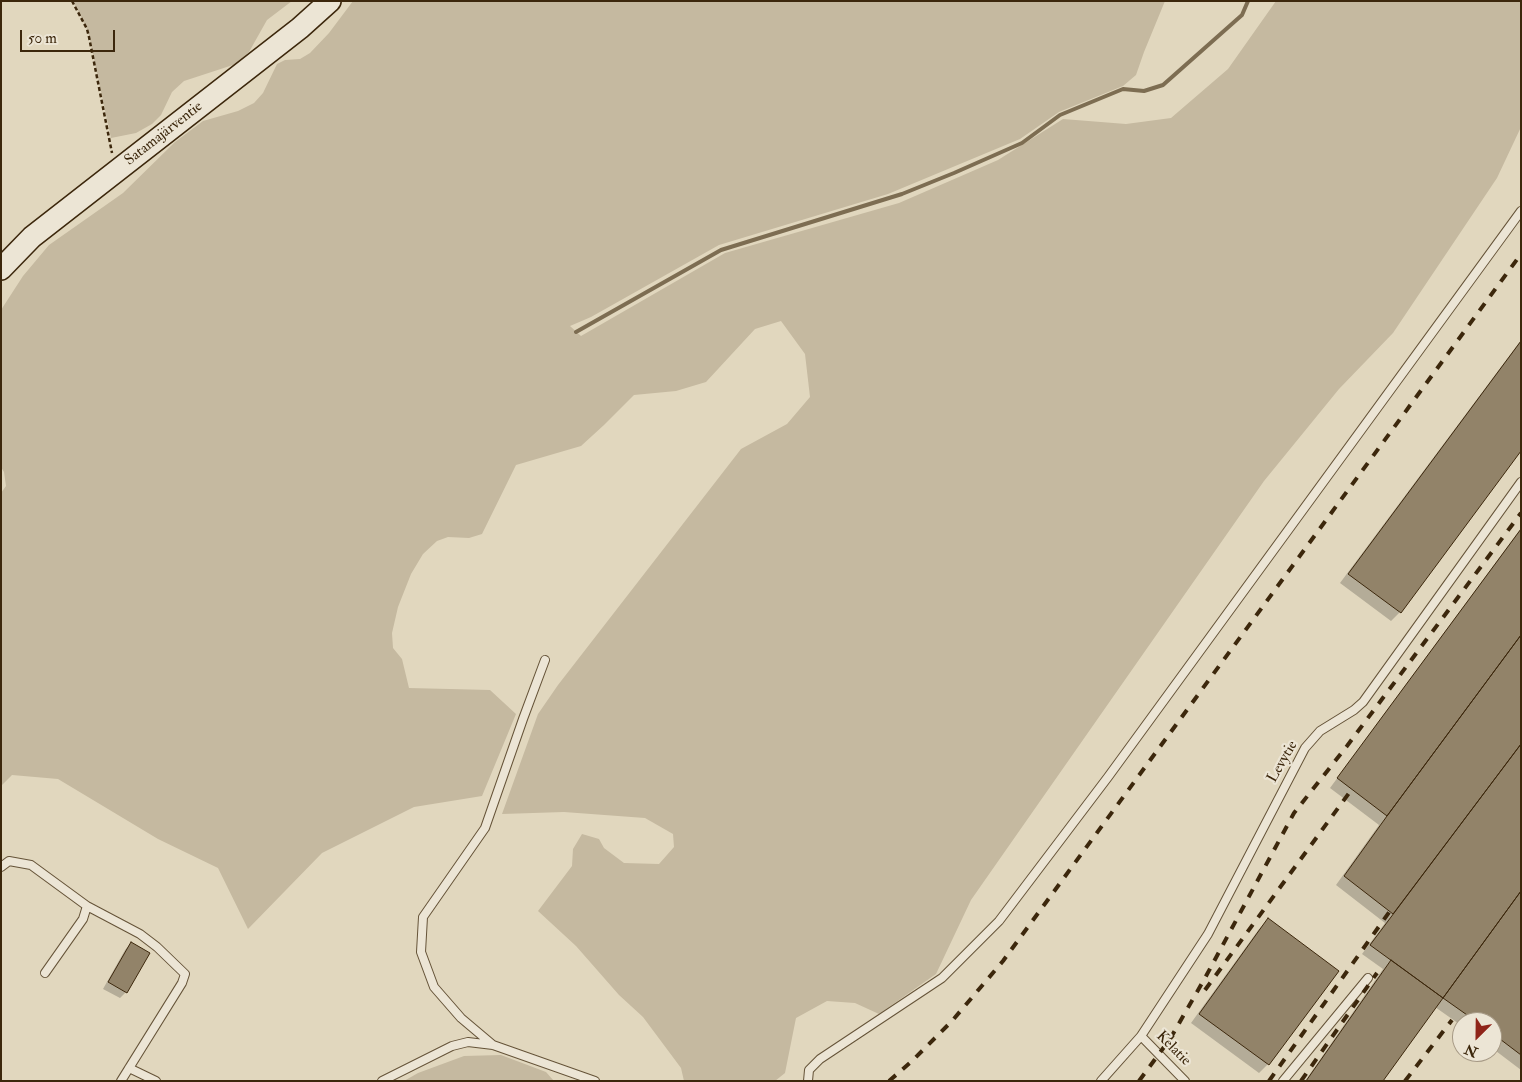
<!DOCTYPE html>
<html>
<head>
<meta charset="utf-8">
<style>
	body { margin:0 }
	#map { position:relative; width:1522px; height:1082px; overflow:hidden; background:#e1d7be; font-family:"IM FELL Double Pica",serif }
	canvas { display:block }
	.frame { position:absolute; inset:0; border:2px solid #3c270c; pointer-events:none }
	.north { position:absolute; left:1452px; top:1012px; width:50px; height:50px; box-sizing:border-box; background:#ece5d5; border:1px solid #a69985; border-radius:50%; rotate:203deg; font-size:14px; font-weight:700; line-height:20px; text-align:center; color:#3c270c }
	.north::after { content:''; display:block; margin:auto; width:18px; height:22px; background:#8f2418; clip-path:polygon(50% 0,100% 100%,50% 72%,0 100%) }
	.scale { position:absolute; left:20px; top:30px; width:95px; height:22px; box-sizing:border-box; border:2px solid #3c270c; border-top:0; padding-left:6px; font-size:15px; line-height:18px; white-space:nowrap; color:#3c270c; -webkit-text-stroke:4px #ece5d5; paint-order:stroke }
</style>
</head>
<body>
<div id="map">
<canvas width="1522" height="1082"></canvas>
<div class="frame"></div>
<div class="north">N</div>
<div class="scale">50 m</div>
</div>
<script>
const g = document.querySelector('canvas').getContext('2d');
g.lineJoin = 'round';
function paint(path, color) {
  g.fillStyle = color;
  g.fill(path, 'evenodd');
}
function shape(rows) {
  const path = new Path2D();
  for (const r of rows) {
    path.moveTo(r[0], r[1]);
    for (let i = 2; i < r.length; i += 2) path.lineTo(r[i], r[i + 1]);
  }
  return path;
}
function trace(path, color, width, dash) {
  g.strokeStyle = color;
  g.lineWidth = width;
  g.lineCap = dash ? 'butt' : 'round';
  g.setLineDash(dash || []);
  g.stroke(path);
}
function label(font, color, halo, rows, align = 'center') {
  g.font = font + ' "IM FELL Double Pica",serif';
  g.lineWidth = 4.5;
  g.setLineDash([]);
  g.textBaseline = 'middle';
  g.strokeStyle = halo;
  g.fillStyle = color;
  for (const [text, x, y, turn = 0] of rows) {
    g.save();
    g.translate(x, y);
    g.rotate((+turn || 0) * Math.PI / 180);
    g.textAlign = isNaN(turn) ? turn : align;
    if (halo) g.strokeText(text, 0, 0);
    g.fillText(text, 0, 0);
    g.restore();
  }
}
paint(shape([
	[73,1,292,1,267,20,249,52,236,64,184,81,172,92,161,115,152,124,136,133,111,138,88,31],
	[353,1,1165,1,1144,52,1136,75,1123,86,1059,112,1020,139,888,194,719,245,591,317,570,326,581,336,725,253,899,203,998,160,1063,119,1126,124,1171,118,1228,69,1276,1,1521,1,1521,127,1497,178,1393,333,1339,389,1264,481,971,900,936,974,879,1014,855,1003,827,1001,796,1018,785,1073,775,1081,684,1081,681,1068,643,1017,619,995,576,946,538,911,572,866,573,849,582,834,599,839,604,848,624,863,659,864,674,847,673,834,645,818,564,812,502,814,538,714,558,685,741,449,787,424,810,397,805,354,781,321,755,329,706,382,676,391,634,395,604,425,581,446,516,465,482,534,469,538,448,537,437,541,423,554,411,574,398,607,392,633,393,648,402,659,409,688,490,690,516,714,482,796,414,807,322,853,248,929,218,868,158,839,58,779,12,775,1,786,1,493,6,486,4,472,1,467,1,310,23,276,49,245,123,193,175,142,203,121,238,111,254,103,263,93,277,64,285,60,300,59,310,53,329,33],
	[501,1055,546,1072,554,1081,404,1081,418,1073,464,1056]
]), '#c5b9a0');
paint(shape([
	[1521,340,1521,449,1400,612,1391,621,1340,583],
	[1521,528,1521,1070,1492,1048,1492,1022,1462,1022,1462,1026,1435,1007,1381,1081,1305,1081,1383,969,1362,954,1385,923,1336,885,1379,825,1330,788],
	[1268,920,1268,1064,1259,1073,1191,1023,1259,929],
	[131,943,126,992,120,998,103,989,125,950]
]), '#0003');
trace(shape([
	[576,332,721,250,902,194,954,173,1022,143,1060,115,1123,89,1144,91,1163,85,1242,15,1248,1]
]), '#7d6d52', 4);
const building = shape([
	[1521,341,1521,451,1401,613,1348,574,1521,341],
	[1521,529,1521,635,1387,816,1337,778,1521,529],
	[1521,635,1521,744,1393,914,1344,876,1387,816,1521,635],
	[1521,744,1521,891,1443,998,1370,945,1521,744],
	[1521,891,1521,1055,1492,1033,1492,1022,1477,1022,1443,998,1521,891],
	[1268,918,1339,971,1269,1065,1199,1014,1268,918],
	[131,942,150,953,127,993,108,982,131,942],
	[1391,960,1443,998,1383,1081,1306,1081,1391,960]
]);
paint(building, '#928369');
trace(building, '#3c270c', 1);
const lane = shape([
	[1,867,9,861,31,865,87,906,83,919,45,973],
	[87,906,140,934,157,947,185,974,182,983,121,1081],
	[1141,1036,1185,1081],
	[493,1045,461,1018,434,987,421,952,423,917,485,828,523,719,545,660],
	[129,1068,156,1081],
	[382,1081,452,1046,468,1042,493,1045,595,1081],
	[808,1081,809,1070,820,1059,942,978,999,921,1108,777,1521,211],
	[1101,1081,1141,1036,1208,934,1305,748,1320,731,1354,710,1363,702,1521,482],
	[1283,1081,1368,978]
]);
const secondary = shape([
	[1,269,32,237,300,28,330,1]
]);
trace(lane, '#655338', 10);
trace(secondary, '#3c270c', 24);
trace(shape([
	[72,1,87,29,89,37,112,153]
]), '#3c270c', 2.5, [4, 2.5]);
trace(lane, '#ece5d5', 8);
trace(secondary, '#ece5d5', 21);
trace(shape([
	[1205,990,1352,789],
	[1170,1039,1205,978,1294,813,1347,746,1521,513],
	[889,1081,911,1062,952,1021,1003,961,1521,254],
	[1139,1081,1173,1035],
	[1269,1081,1390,911],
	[1301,1081,1377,973],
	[1405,1081,1452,1020]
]), '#3c270c', 4, [9, 9]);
label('15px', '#3c270c', '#ece5d5', [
	["Satamajärventie",164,134,-38],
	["Levytie",1283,762,-60],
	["Kelatie",1173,1049,45]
]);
</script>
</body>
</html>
